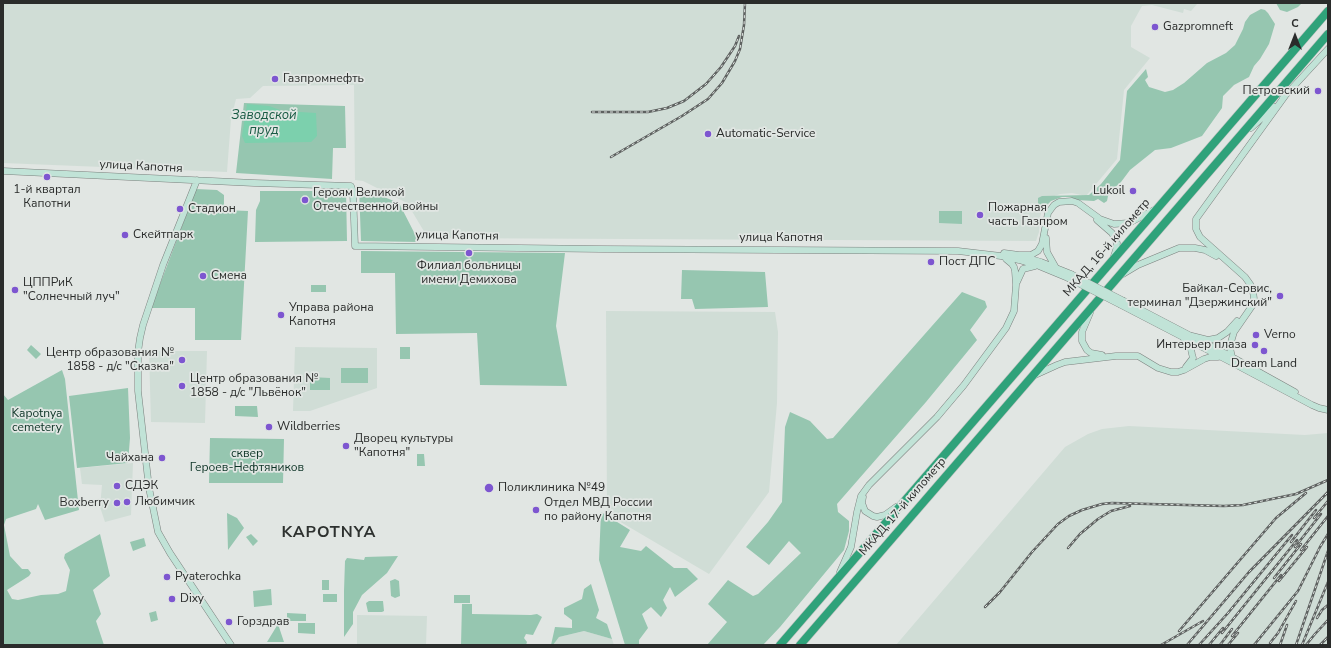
<!DOCTYPE html>
<html>
<head>
<meta charset="utf-8">
<style>
	body { margin:0 }
	#map { position:relative; width:1331px; height:648px; overflow:hidden; background:#e1e6e3; font-family:"Nunito Sans",sans-serif }
	canvas { display:block }
	.frame { position:absolute; inset:0; border:4px solid #2a2c2b; pointer-events:none }
	.north { position:absolute; left:1275px; top:16px; width:40px; height:40px; -webkit-text-stroke:3px #e1e6e3; paint-order:stroke; rotate:0deg; font-size:11px; font-weight:700; line-height:16px; text-align:center; color:#2a2c2b }
	.north::after { content:''; display:block; margin:auto; width:14px; height:18px; background:#2a2c2b; clip-path:polygon(50% 0,100% 100%,50% 72%,0 100%) }
</style>
</head>
<body>
<div id="map">
<canvas width="1331" height="648"></canvas>
<div class="frame"></div>
<div class="north">С</div>
</div>
<script>
const g = document.querySelector('canvas').getContext('2d');
g.lineJoin = 'round';
function paint(path, color) {
  g.fillStyle = color;
  g.fill(path, 'evenodd');
}
function shape(rows) {
  const path = new Path2D();
  for (const r of rows) {
    path.moveTo(r[0], r[1]);
    for (let i = 2; i < r.length; i += 2) path.lineTo(r[i], r[i + 1]);
  }
  return path;
}
function trace(path, color, width, dash) {
  g.strokeStyle = color;
  g.lineWidth = width;
  g.lineCap = dash ? 'butt' : 'round';
  g.setLineDash(dash || []);
  g.stroke(path);
}
function label(font, color, halo, rows, align = 'center') {
  g.font = font + ' "Nunito Sans",sans-serif';
  g.lineWidth = 3.5;
  g.setLineDash([]);
  g.textBaseline = 'middle';
  g.strokeStyle = halo;
  g.fillStyle = color;
  for (const [text, x, y, turn = 0] of rows) {
    g.save();
    g.translate(x, y);
    g.rotate((+turn || 0) * Math.PI / 180);
    g.textAlign = isNaN(turn) ? turn : align;
    if (halo) g.strokeText(text, 0, 0);
    g.fillText(text, 0, 0);
    g.restore();
  }
}
paint(shape([
	[3,3,1198,3,1191,11,1184,9,1183,13,1152,5,1142,6,1131,26,1131,47,1150,58,1124,90,1117,159,1086,196,1072,193,1060,194,1049,198,1043,206,1040,217,1039,232,1036,241,428,238,407,203,363,181,355,180,354,85,263,86,250,98,236,99,231,119,227,172,3,163],
	[606,311,775,312,778,332,777,403,769,492,709,574,607,514],
	[295,347,377,348,377,388,310,411,293,411],
	[149,351,207,351,205,423,151,422],
	[1129,426,1305,435,1328,433,1328,645,896,645,1065,447,1088,434,1102,429],
	[133,463,131,515,105,522,100,507,102,485,82,484,80,468],
	[357,615,427,616,426,645,357,645],
	[584,631,612,639,614,645,553,645,559,637]
]), '#d0ddd6');
paint(shape([
	[1276,3,1302,3,1298,7,1287,12,1280,10],
	[1261,9,1265,10,1268,13,1275,24,1269,44,1260,59,1254,66,1249,77,1234,85,1223,96,1222,108,1202,136,1171,148,1155,150,1130,170,1121,182,1113,189,1108,196,1107,201,1104,203,1098,199,1094,201,1077,200,1070,197,1062,197,1051,201,1045,207,1041,207,1038,206,1038,198,1042,196,1089,195,1101,184,1120,160,1127,91,1146,69,1148,77,1145,80,1149,87,1165,92,1173,90,1184,83,1207,63,1226,53,1235,45,1243,29,1245,22,1250,15],
	[244,103,345,106,346,148,333,148,332,179,236,173],
	[359,187,399,203,419,242,361,241],
	[196,189,217,190,224,195,224,210,248,211,241,340,195,340,195,308,151,308],
	[260,191,346,191,347,241,255,242,256,210,260,201],
	[939,211,962,211,962,224,939,223],
	[361,251,565,253,556,326,567,386,480,385,477,333,396,334,395,273,361,273],
	[682,270,765,272,768,307,695,309,692,299,681,299],
	[311,285,326,285,326,292,311,292],
	[962,292,985,301,987,307,970,330,977,340,926,402,837,504,838,512,849,521,849,531,844,550,780,627,763,645,707,645,727,622,708,604,728,580,753,596,758,594,801,553,789,541,769,565,746,547,768,522,782,502,785,427,790,412,810,421,827,439,833,438],
	[31,345,41,354,36,359,27,350],
	[400,347,410,347,410,359,400,359],
	[341,368,368,368,368,383,341,383],
	[62,370,65,379,79,510,45,520,38,504,36,509,6,519,4,525,10,556,22,569,28,569,31,573,29,576,7,590,12,599,18,600,41,595,58,594,66,591,70,570,64,558,65,554,100,534,110,576,93,590,101,614,96,621,104,645,3,645,3,394,8,400],
	[310,377,330,378,330,390,310,390],
	[128,388,130,438,128,463,77,468,69,396],
	[235,406,257,406,258,417,235,416],
	[210,438,284,439,283,483,209,483],
	[417,454,424,454,425,466,417,466],
	[601,512,630,530,620,547,641,551,646,546,674,568,687,568,698,579,675,597,670,587,663,600,667,608,661,617,651,607,642,614,648,628,639,640,639,645,625,645,599,560],
	[227,513,237,518,244,528,228,550],
	[251,534,258,541,253,546,246,537],
	[144,538,146,546,133,551,130,542],
	[398,556,387,573,362,595,353,612,353,624,344,637,344,591,345,561,347,558,364,560,365,557],
	[395,579,399,581,400,596,395,598,391,596,390,581],
	[322,580,329,580,329,590,322,590],
	[591,584,599,610,596,618,607,624,612,639,584,631,559,637,553,645,551,645,555,627,572,628,572,620,564,614,564,608,582,599,584,589],
	[271,589,272,605,254,607,253,591],
	[323,594,337,594,337,602,323,602],
	[454,595,470,595,470,603,454,603],
	[369,601,383,601,384,611,382,612,368,612,366,603],
	[462,604,472,604,472,614,531,615,537,614,542,617,533,635,526,634,524,638,527,642,526,645,461,645],
	[156,611,158,620,151,622,149,613],
	[287,613,306,614,306,621,287,621],
	[298,623,315,623,315,634,298,633],
	[278,624,284,642,267,642]
]), '#96c6b0');
paint(shape([
	[247,104,269,106,283,111,316,113,317,136,311,142,245,143,242,136]
]), '#7cd0ad');
const secondary = shape([
	[1283,98,1328,49],
	[1251,128,1274,107],
	[3,171,254,183,351,186,353,192,355,246,601,249,958,251,1001,256,1019,260,1039,266,1068,278],
	[197,180,163,265,143,325,140,338,138,352,138,391,149,488,158,532,170,553,231,645],
	[1097,220,1112,233,1117,243,1116,250,1114,256],
	[1046,238,1047,252,1056,268],
	[1004,253,1019,255,1031,255,1038,251,1042,244,1048,213,1054,205,1059,202,1072,201,1078,203,1100,219,1114,224,1129,223,1154,210],
	[1024,257,1041,262,1071,274],
	[1123,274,1138,265,1179,248,1195,248,1205,250,1216,256],
	[1017,282,1023,269,1035,266],
	[1124,301,1191,336],
	[1121,305,1229,361,1312,405,1319,408,1328,410],
	[1090,313,1082,332,1082,341,1087,350,1091,353,1102,355],
	[1188,335,1208,340,1218,338,1227,332,1237,321],
	[1184,339,1190,345,1192,354,1193,358,1186,367],
	[1199,340,1232,357,1295,392],
	[1232,357,1230,348,1231,342,1234,332,1252,306,1254,299,1253,291,1250,284,1245,277,1200,237,1196,229,1196,219,1285,96],
	[1035,375,1057,365,1065,362,1116,356,1138,356,1158,368,1171,372,1178,372,1184,370,1204,359,1210,357,1218,357],
	[863,497,862,503,865,511,873,516,877,517,885,515,896,507],
	[840,572,851,547,857,512,861,496,869,485,937,417,964,385,1006,328,1014,311,1016,285,1015,271,1014,267,1012,264,1006,259]
]);
const highway = shape([
	[780,645,1328,11],
	[800,645,1328,34]
]);
trace(secondary, '#7c807e', 7);
trace(highway, '#bfc0bf', 9);
trace(secondary, '#c1e3d7', 6);
trace(highway, '#2fa27a', 8);
const rail = shape([
	[592,112,648,112,667,108,684,101,706,84,721,67,735,46,739,36],
	[611,157,682,116,708,99,722,83,735,61,740,49,744,25,745,3],
	[1314,518,1328,501],
	[1291,542,1316,510],
	[1295,547,1321,514],
	[1068,548,1080,534,1098,519,1111,511,1130,506],
	[1301,550,1328,516],
	[1274,578,1301,544],
	[1279,581,1307,547],
	[985,607,1000,592,1032,552,1058,524,1069,516,1082,510,1102,504,1112,503,1224,506,1243,505,1296,494,1328,480],
	[1317,618,1322,610,1328,605],
	[1179,631,1276,518,1306,493],
	[1222,633,1297,540],
	[1232,636,1281,575],
	[1270,643,1278,633,1296,601],
	[1161,645,1203,621],
	[1187,645,1249,572,1328,492],
	[1199,645,1228,613,1292,535],
	[1209,645,1223,628],
	[1220,645,1232,629],
	[1228,645,1238,633],
	[1254,645,1298,591,1320,547,1328,534],
	[1280,645,1287,625],
	[1296,645,1328,551],
	[1302,645,1328,582],
	[1306,645,1315,634,1328,620],
	[1320,645,1328,637]
]);
trace(rail, '#5e6160', 2.5);
trace(rail, '#e1e6e3', 1, [3]);
const secondaryBridge = shape([
	[1071,274,1124,301],
	[1068,278,1121,305]
]);
trace(secondaryBridge, '#7c807e', 7, []);
trace(secondaryBridge, '#c1e3d7', 6);
for (const [x, y, r, color] of [
	[1155,27,4,"#7d56d0"],
	[275,79,4,"#7d56d0"],
	[1318,91,4,"#7d56d0"],
	[708,134,4,"#7d56d0"],
	[47,177,4,"#7d56d0"],
	[1133,191,4,"#7d56d0"],
	[305,200,4,"#7d56d0"],
	[180,209,4,"#7d56d0"],
	[980,215,4,"#7d56d0"],
	[125,235,4,"#7d56d0"],
	[469,253,4,"#7d56d0"],
	[931,262,4,"#7d56d0"],
	[203,276,4,"#7d56d0"],
	[15,290,4,"#7d56d0"],
	[1280,296,4,"#7d56d0"],
	[281,315,4,"#7d56d0"],
	[1256,335,4,"#7d56d0"],
	[1255,345,4,"#7d56d0"],
	[1264,351,4,"#7d56d0"],
	[182,360,4,"#7d56d0"],
	[182,386,4,"#7d56d0"],
	[269,427,4,"#7d56d0"],
	[346,446,4,"#7d56d0"],
	[162,458,4,"#7d56d0"],
	[117,486,4,"#7d56d0"],
	[489,488,5,"#7d56d0"],
	[127,502,4,"#7d56d0"],
	[117,503,4,"#7d56d0"],
	[536,510,4,"#7d56d0"],
	[167,577,4,"#7d56d0"],
	[172,599,4,"#7d56d0"],
	[229,622,4,"#7d56d0"]
]) {
  const dot = new Path2D();
  dot.arc(x, y, r, 0, 2 * Math.PI);
  g.fillStyle = color;
  g.fill(dot);
  trace(dot, '#e1e6e3', 1.5);
}
label('12px', '#2a2c2b', '#e1e6e3', [
	["Gazpromneft",1163,27],
	["Газпромнефть",283,79],
	["Петровский",1310,91,"right"],
	["Automatic-Service",716,134],
	["1-й квартал",47,190,"center"],
	["Капотни",47,204,"center"],
	["Lukoil",1125,191,"right"],
	["Героям Великой",313,193],
	["Отечественной войны",313,207],
	["Пожарная",988,208],
	["часть Газпром",988,222],
	["Стадион",188,209],
	["Скейтпарк",133,235],
	["Пост ДПС",939,262],
	["Филиал больницы",469,266,"center"],
	["имени Демихова",469,280,"center"],
	["Смена",211,276],
	["ЦППРиК",23,283],
	["\"Солнечный луч\"",23,297],
	["Байкал-Сервис,",1272,289,"right"],
	["терминал \"Дзержинский\"",1272,303,"right"],
	["Управа района",289,308],
	["Капотня",289,322],
	["Verno",1264,335],
	["Интерьер плаза",1247,345,"right"],
	["Центр образования №",174,353,"right"],
	["1858 - д/с \"Сказка\"",174,367,"right"],
	["Dream Land",1264,364,"center"],
	["Центр образования №",190,379],
	["1858 - д/с \"Львёнок\"",190,393],
	["Wildberries",277,427],
	["Дворец культуры",354,439],
	["\"Капотня\"",354,453],
	["Чайхана",154,458,"right"],
	["СДЭК",125,486],
	["Поликлиника №49",498,488],
	["Любимчик",135,502],
	["Boxberry",109,503,"right"],
	["Отдел МВД России",544,503],
	["по району Капотня",544,517],
	["Pyaterochka",175,577],
	["Dixy",180,599],
	["Горздрав",237,622]
], 'left');
label('12px', '#2a2c2b', '#e1e6e3', [
	["улица Капотня",141,167,3],
	["улица Капотня",457,236,1],
	["улица Капотня",781,238],
	["МКАД, 16-й километр",1107,248,-49],
	["МКАД, 17-й километр",903,507,-49]
]);
label('12px', '#0c3325', '#e1e6e3', [
	["Kapotnya",37,414],
	["cemetery",37,428],
	["сквер",247,454],
	["Героев-Нефтяников",247,468]
]);
label('italic 13px', '#195b44', '#e1e6e3', [
	["Заводской",264,116],
	["пруд",264,131]
]);
g.letterSpacing = '1px';
label('bold 16px', '#2d312f', '#e1e6e3', [
	["KAPOTNYA",329,533]
]);
g.letterSpacing = '0px';
</script>
</body>
</html>
